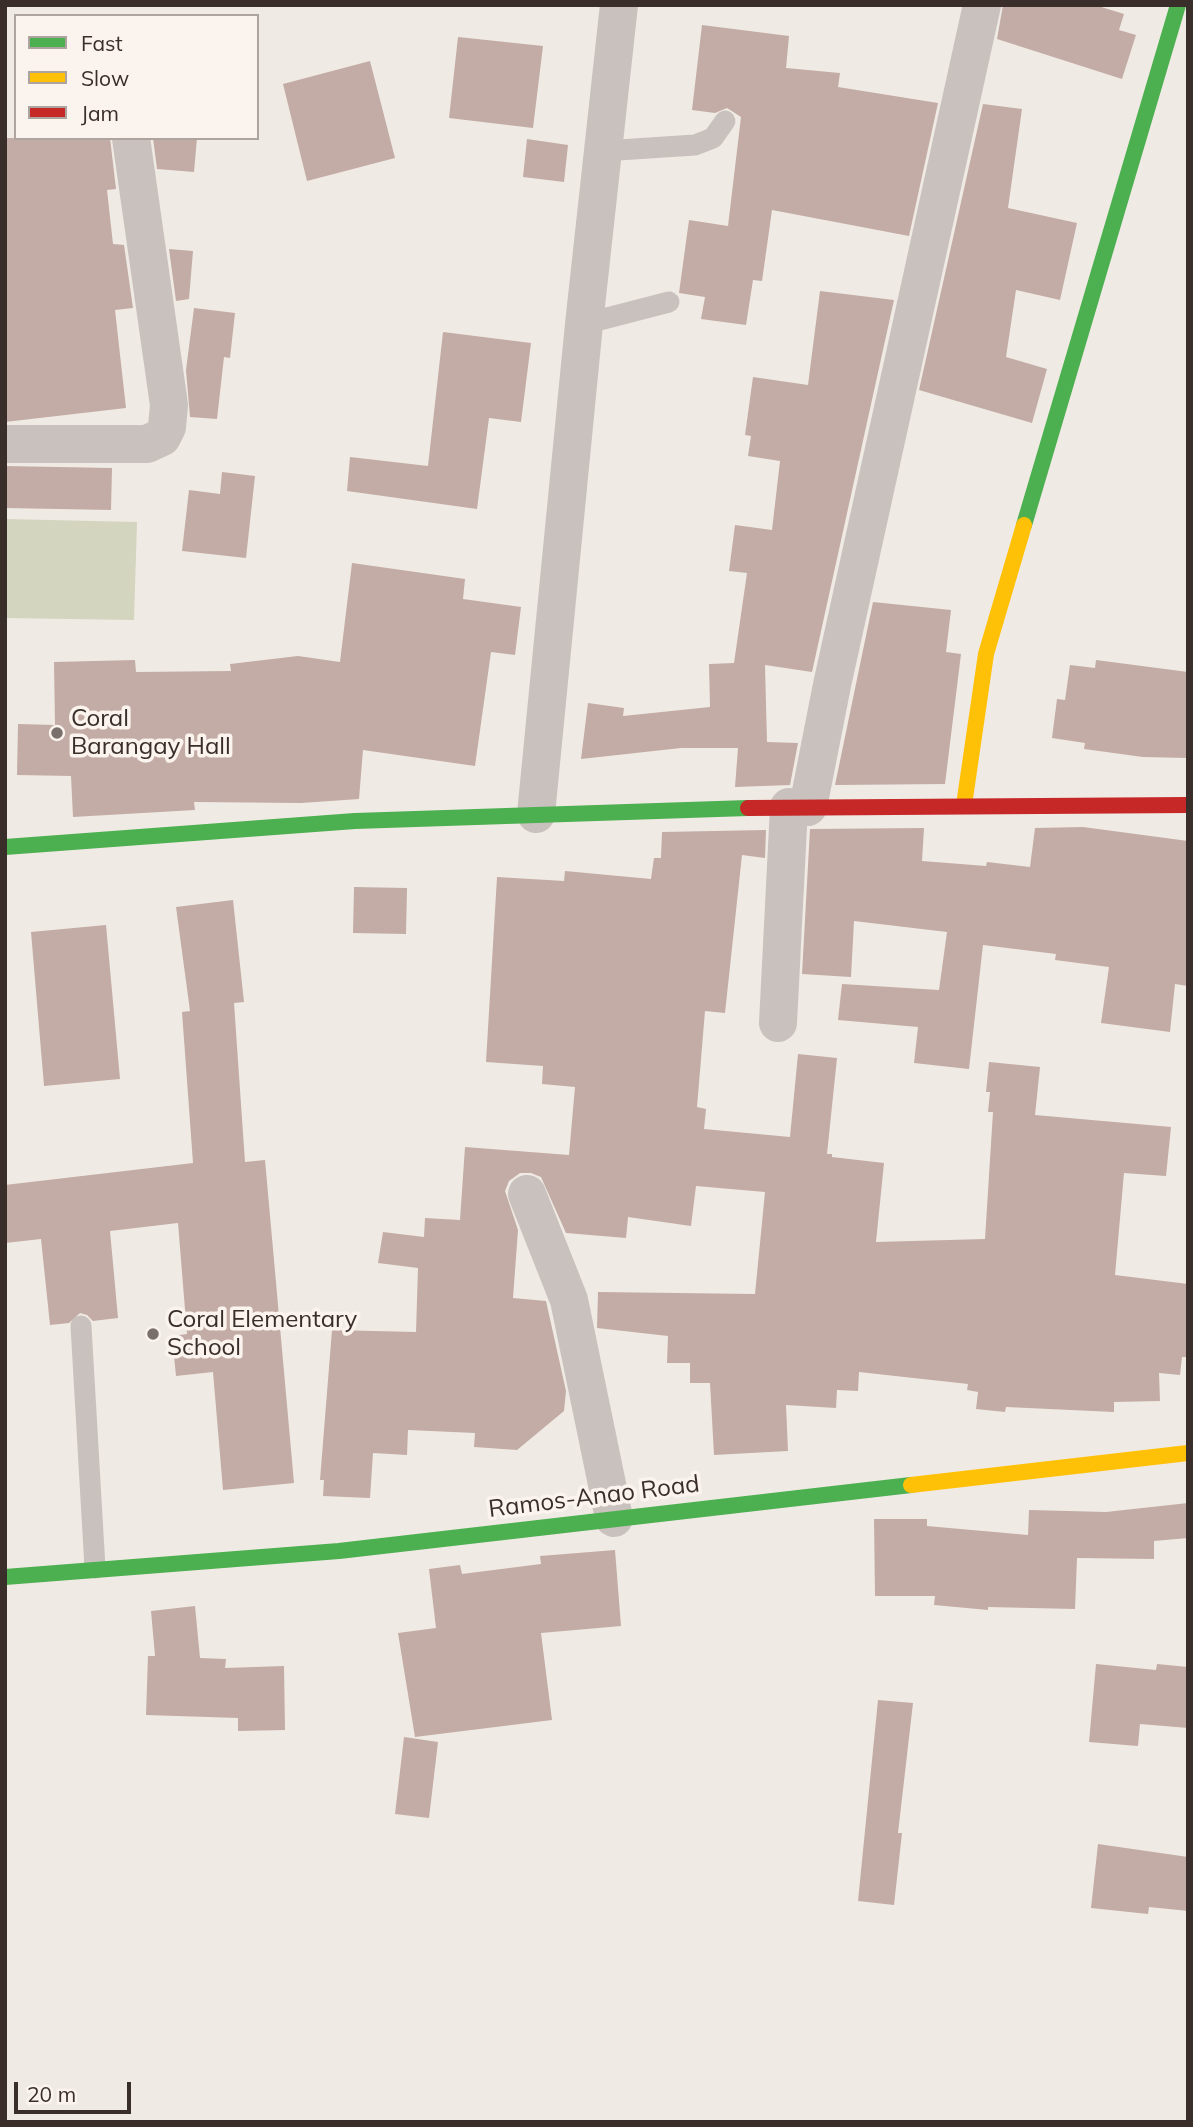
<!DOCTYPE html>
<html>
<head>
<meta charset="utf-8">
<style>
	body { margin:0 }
	#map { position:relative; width:1193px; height:2127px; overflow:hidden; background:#f0eae4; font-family:Mulish,sans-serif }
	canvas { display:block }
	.frame { position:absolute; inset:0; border:7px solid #3a2e2a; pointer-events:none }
	.legend { position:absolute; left:14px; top:14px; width:245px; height:126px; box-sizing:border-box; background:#fbf3ed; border:2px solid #aea49f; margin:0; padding:9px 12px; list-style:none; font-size:21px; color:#3a2e2a }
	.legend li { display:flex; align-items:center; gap:14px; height:35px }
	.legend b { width:35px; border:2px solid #aea49f }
	.scale { position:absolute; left:14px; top:2082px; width:117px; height:32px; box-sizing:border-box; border:4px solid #3a2e2a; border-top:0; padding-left:9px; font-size:21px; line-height:24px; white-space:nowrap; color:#3a2e2a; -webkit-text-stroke:5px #fbf3ed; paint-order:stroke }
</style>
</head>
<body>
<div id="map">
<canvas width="1193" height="2127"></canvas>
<div class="frame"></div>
<ul class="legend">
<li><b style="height:9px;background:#4caf50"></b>Fast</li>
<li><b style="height:9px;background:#ffc107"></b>Slow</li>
<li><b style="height:9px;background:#c62828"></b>Jam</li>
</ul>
<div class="scale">20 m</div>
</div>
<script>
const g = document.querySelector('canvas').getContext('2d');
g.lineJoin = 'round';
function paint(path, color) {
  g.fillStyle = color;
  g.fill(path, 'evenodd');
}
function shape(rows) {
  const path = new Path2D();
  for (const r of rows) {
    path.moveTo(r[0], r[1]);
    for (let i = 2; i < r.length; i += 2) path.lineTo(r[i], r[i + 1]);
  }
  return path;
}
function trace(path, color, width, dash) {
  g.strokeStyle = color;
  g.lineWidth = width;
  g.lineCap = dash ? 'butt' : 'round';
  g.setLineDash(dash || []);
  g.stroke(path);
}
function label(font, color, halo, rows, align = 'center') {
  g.font = font + ' Mulish,sans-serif';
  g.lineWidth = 7;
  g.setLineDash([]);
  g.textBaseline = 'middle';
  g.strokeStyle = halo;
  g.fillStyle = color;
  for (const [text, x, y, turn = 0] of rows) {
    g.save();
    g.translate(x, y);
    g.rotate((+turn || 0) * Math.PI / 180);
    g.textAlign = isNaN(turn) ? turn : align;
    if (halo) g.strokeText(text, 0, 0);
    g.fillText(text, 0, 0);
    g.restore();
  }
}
paint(shape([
	[5,519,137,522,134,620,5,618]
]), '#d3d5be');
paint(shape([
	[1003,5,1095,5,1124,14,1119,30,1136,35,1122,79,997,39],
	[702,25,789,36,786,68,840,73,838,87,938,103,909,236,772,210,762,281,753,280,746,325,701,319,705,297,679,293,689,220,728,226,741,117,727,108,715,113,692,110],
	[458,37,543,46,533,128,449,118],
	[370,61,395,158,307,181,283,84],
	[983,104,1022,109,1008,208,1077,223,1060,300,1016,290,1006,357,1047,369,1032,423,919,390],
	[5,138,110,138,116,189,107,190,113,244,124,245,133,308,115,310,126,408,5,422],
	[153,138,197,138,194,172,157,169],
	[527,139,568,145,564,182,523,177],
	[169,249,193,251,189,299,176,301],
	[820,291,894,300,812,672,765,665,767,742,798,743,790,785,735,787,738,748,681,748,581,759,588,703,624,708,623,716,710,707,709,664,734,663,747,573,729,571,735,525,772,530,780,461,748,456,751,436,745,435,753,377,808,385],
	[194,308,235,313,230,358,224,357,217,419,190,417,186,370],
	[443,332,531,343,521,422,489,418,477,509,347,491,350,457,428,466],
	[5,466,112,468,111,510,5,508],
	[222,472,255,476,246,558,182,551,189,490,220,494],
	[352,563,465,579,463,599,521,607,515,655,491,652,475,766,363,750,359,799,301,803,194,802,195,810,73,817,71,776,17,775,18,724,55,725,54,662,135,660,136,672,231,671,230,664,298,656,340,662],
	[873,602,951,610,946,652,961,654,945,784,835,785],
	[1096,660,1188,672,1188,758,1143,757,1084,749,1085,743,1052,738,1057,699,1065,700,1070,665,1095,668],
	[1083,827,1188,841,1188,986,1175,984,1170,1032,1101,1023,1109,967,1055,960,1056,954,983,945,969,1069,914,1063,918,1027,838,1020,842,984,939,990,947,932,854,921,851,977,802,974,810,829,924,828,922,861,986,866,987,862,1030,867,1035,828],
	[766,830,765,858,742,855,725,1013,705,1011,697,1107,706,1109,704,1129,790,1137,798,1054,837,1058,827,1154,832,1154,832,1157,884,1163,876,1242,985,1239,993,1112,988,1112,990,1092,986,1092,989,1062,1040,1067,1035,1115,1171,1127,1166,1176,1124,1173,1115,1275,1188,1284,1188,1357,1182,1357,1180,1375,1159,1373,1160,1401,1114,1402,1114,1412,1006,1407,1005,1412,976,1409,978,1392,967,1390,968,1384,859,1372,858,1391,837,1390,836,1408,786,1405,788,1451,714,1455,710,1383,690,1383,690,1363,667,1363,668,1336,597,1328,598,1292,755,1294,765,1192,696,1186,691,1226,628,1217,626,1238,566,1233,541,1177,531,1173,520,1173,509,1181,505,1191,518,1230,513,1298,546,1301,566,1391,564,1411,517,1450,474,1447,475,1433,408,1430,407,1455,373,1453,370,1498,323,1496,324,1480,320,1480,332,1330,416,1332,418,1268,378,1263,383,1232,424,1237,425,1218,460,1220,465,1147,569,1155,575,1087,542,1084,543,1066,486,1062,497,877,564,881,565,871,651,879,654,858,661,858,662,832],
	[354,887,407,888,406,934,353,933],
	[233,900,244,1002,234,1003,245,1162,265,1160,294,1483,223,1490,213,1372,176,1376,172,1336,187,1334,178,1223,110,1231,118,1318,93,1321,87,1315,80,1313,69,1323,50,1325,41,1239,5,1243,5,1185,193,1163,182,1012,190,1011,176,907],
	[106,925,120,1079,44,1086,31,932],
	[1188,1503,1188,1538,1154,1541,1154,1559,1077,1558,1075,1609,988,1607,988,1610,934,1605,935,1596,875,1596,874,1519,927,1519,927,1526,1028,1535,1029,1510,1106,1512],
	[615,1550,621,1626,541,1633,552,1720,415,1737,398,1633,436,1628,429,1569,460,1565,462,1574,541,1564,540,1556],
	[195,1606,200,1658,226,1659,225,1668,284,1666,285,1730,238,1731,238,1718,146,1715,148,1656,155,1656,151,1611],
	[1096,1664,1156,1670,1157,1664,1188,1667,1188,1728,1140,1724,1138,1746,1089,1742],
	[878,1700,913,1703,898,1833,902,1833,894,1905,858,1901],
	[404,1737,438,1742,429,1818,395,1814],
	[1098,1844,1188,1857,1188,1911,1149,1907,1148,1914,1091,1908]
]), '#c3aca5');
trace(shape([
	[603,151,695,145,713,138,725,121],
	[584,324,669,302],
	[81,1326,95,1568]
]), '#c9c1bd', 21);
trace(shape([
	[5,444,147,444,162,437,167,427,169,405,131,138],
	[808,807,832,685,982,5],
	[536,814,584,324,619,5],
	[778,1023,789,807],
	[527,1194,569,1300,614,1518]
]), '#c9c1bd', 38);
trace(shape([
	[1024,525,1178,5],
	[5,847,355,821,748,808],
	[5,1577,339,1551,911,1485]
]), '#4caf50', 16);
trace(shape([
	[964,805,986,654,1024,525],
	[911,1485,1188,1453]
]), '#ffc107', 16);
trace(shape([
	[748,808,1188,805]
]), '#c62828', 16);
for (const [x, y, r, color] of [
	[57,733,7,"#7a706b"],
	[153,1334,7,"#7a706b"]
]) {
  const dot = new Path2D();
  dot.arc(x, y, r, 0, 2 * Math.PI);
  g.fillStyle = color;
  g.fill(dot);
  trace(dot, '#fbf3ed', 2.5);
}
label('24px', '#3a2e2a', '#fbf3ed', [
	["Coral",71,719],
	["Barangay Hall",71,747],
	["Coral Elementary",167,1320],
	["School",167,1348]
], 'left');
label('24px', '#3a2e2a', '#fbf3ed', [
	["Ramos-Anao Road",594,1497,-7]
]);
</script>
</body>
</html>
